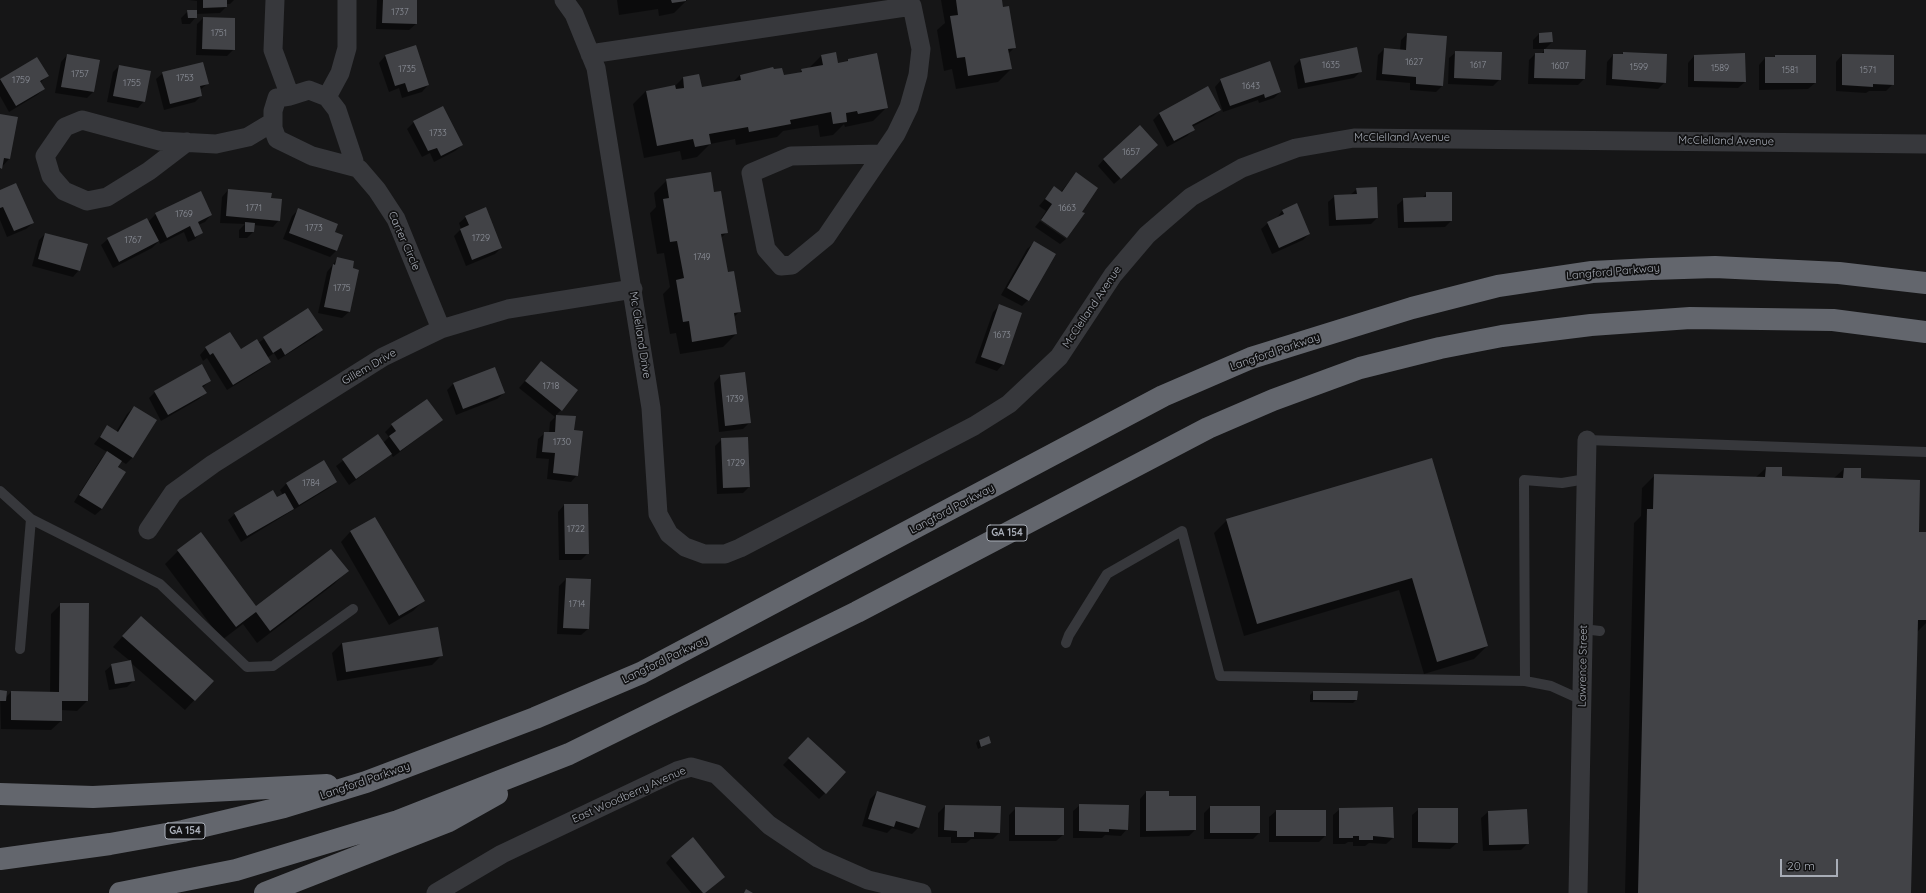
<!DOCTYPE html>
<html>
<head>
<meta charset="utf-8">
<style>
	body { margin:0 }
	#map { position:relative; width:1926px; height:893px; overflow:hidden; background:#161617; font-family:Quicksand,sans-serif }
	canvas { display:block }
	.scale { position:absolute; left:1780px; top:859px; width:58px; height:18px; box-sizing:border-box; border:2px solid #a8adb7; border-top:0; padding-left:5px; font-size:12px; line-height:14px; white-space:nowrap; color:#a8adb7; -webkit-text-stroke:3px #111112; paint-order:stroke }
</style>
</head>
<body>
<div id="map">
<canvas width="1926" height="893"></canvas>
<div class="scale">20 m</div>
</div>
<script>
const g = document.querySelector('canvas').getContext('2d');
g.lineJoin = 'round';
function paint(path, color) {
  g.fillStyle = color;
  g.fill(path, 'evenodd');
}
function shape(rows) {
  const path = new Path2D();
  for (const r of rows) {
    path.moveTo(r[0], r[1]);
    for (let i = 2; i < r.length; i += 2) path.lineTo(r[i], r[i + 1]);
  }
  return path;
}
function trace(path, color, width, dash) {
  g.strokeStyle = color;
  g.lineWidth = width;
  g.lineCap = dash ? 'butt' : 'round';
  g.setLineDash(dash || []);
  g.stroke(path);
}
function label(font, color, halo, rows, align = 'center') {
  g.font = font + ' Quicksand,sans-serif';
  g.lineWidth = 3.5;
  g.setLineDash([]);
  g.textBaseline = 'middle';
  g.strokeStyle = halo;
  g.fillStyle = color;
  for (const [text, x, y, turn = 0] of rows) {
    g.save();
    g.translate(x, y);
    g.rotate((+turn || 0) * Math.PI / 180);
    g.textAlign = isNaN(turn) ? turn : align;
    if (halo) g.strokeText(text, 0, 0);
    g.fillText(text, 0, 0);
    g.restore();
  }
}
paint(shape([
	[189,0,234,0,230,4,226,4,226,7,220,13,196,14,196,17,190,24,182,24,181,18,188,11,197,11,197,1],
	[377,0,416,0,416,24,409,30,376,29],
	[617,0,687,0,674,13,659,16,658,9,619,15],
	[941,0,1001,0,1015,47,1008,54,1011,69,998,82,956,89,952,69,944,71,937,30,945,23],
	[203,18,234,49,227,56,196,55,197,24],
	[1407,34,1442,86,1436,92,1410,90,1410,83,1376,80,1378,55,1384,49,1400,50,1401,40],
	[1539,34,1552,42,1545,49,1533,49,1533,40],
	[1545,50,1584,79,1578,85,1528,84,1529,60,1535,54,1541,54],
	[1456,52,1500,79,1493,86,1448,84,1449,58],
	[835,53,837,64,846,63,848,60,886,108,873,121,845,127,844,124,833,135,820,137,818,125,783,131,777,137,736,145,735,139,710,144,697,157,682,160,680,151,644,158,633,104,646,91,675,86,683,78,698,75,701,88,733,82,740,75,772,68,783,76,798,74,802,70,808,69,821,56],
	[1623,53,1665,82,1658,89,1606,85,1607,62,1613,55,1621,55],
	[67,55,99,61,93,92,87,98,55,93,61,62],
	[1842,55,1893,84,1886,91,1869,91,1866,93,1836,91,1836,62],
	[385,56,428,85,422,92,402,98,399,88,389,92,379,63],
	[1694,56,1745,82,1738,88,1688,87,1688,63],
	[1775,56,1815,83,1808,89,1759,90,1759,65,1765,58,1773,58],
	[37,58,47,76,41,82,44,89,37,95,9,112,0,96,0,80],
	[1300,60,1361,71,1354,78,1298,89,1294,66],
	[119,66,144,101,138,108,107,102,113,72],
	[163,73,208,83,200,90,201,96,195,102,164,110,156,79],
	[1221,80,1280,92,1274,98,1259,103,1258,100,1223,112,1215,87],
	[1220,110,1213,116,1192,127,1194,129,1187,136,1167,147,1153,120,1160,113],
	[0,115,17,118,9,159,0,169],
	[414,122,462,145,455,151,434,162,430,153,422,157,407,129],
	[1150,152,1114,184,1098,166,1104,159],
	[1076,173,1080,212,1067,237,1041,219,1046,211,1039,206,1054,188,1061,192],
	[667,180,714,193,727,232,721,238,727,273,740,311,734,317,736,334,723,347,680,354,676,333,670,334,663,294,670,287,664,253,657,254,650,213,656,207,654,193],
	[1357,189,1377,218,1371,224,1329,226,1328,202,1335,196,1350,195],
	[228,190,270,199,279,220,273,227,253,225,253,232,247,238,239,238,239,230,245,224,220,223,222,197],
	[0,191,33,223,26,229,7,237,0,220],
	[1427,193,1451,221,1445,227,1398,228,1397,205,1404,199,1422,198],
	[1296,205,1309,234,1303,240,1272,254,1261,229,1268,223,1276,219,1282,211],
	[298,210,334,232,342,235,336,251,330,257,283,239,292,216],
	[156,214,211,215,205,222,198,225,201,232,195,239,188,242,184,232,160,244,159,241,152,248,113,268,101,245,108,239,148,222],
	[466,217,501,248,495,254,466,266,454,236,461,229,459,223],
	[1040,221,1066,239,1060,244,1035,227],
	[45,234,79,270,73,277,32,266,39,240],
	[1034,243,1028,300,1022,306,1001,295,1027,249],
	[338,258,351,269,358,271,349,312,342,318,318,313,327,272],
	[999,306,1003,364,997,371,975,363,993,312],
	[307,309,321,330,315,337,278,360,274,353,267,358,270,362,263,368,227,390,207,358,203,361,200,355,206,348,240,350,258,343],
	[541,362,561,410,556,415,575,417,573,431,577,475,571,482,547,479,549,459,536,458,538,439,545,433,549,433,550,422,555,417,519,388],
	[720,376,750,422,743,429,719,432,714,383],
	[210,381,202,388,205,393,199,399,161,421,149,398,155,392],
	[453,384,504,393,497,399,456,415,447,390],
	[427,400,442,420,393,457,391,454,349,485,336,466,377,435,383,443,389,437,385,432,392,425],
	[134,407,133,457,126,464,121,461,102,509,95,515,74,502,101,459,107,452,94,444,108,426,116,432,127,414],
	[722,439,749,487,743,493,717,494,715,446],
	[1431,459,1487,646,1474,659,1424,674,1399,590,1244,636,1214,533,1227,520],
	[323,461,336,482,329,488,241,542,228,520,235,514,283,495,280,490,286,484],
	[1766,468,1781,477,1834,478,1844,469,1860,479,1918,533,1926,533,1926,623,1917,632,1910,893,1625,893,1634,523,1641,516,1642,488,1655,475,1756,477],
	[564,505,588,553,581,560,559,560,558,512],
	[375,518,423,601,413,611,389,625,341,542,350,532],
	[178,551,256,607,347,571,334,584,257,643,243,624,222,640,165,564],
	[566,579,590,580,588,629,581,635,557,634,559,586],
	[61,604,88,604,87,701,77,711,61,710,61,721,51,730,1,729,0,691,6,697,11,692,50,692,51,614],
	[131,627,212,681,185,710,131,663,134,680,127,687,109,690,105,671,112,665,130,661,113,647],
	[437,628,442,655,432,665,337,681,332,653,342,643],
	[1313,692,1356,700,1353,703,1310,702,1310,695],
	[979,740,990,743,978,749,976,743],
	[802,745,825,793,819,799,783,765],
	[877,792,918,828,912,834,892,828,887,833,862,826,870,799],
	[1146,792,1168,797,1195,830,1189,836,1140,837,1140,799],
	[1080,805,1127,829,1121,836,1105,835,1102,838,1073,838,1073,811],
	[945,806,1000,807,999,833,993,839,971,839,966,843,951,843,951,837,938,837,938,813],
	[1210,807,1259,833,1253,839,1204,839,1204,813],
	[1016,808,1063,835,1056,841,1009,841,1009,815],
	[1340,809,1393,838,1386,844,1369,843,1365,846,1353,846,1353,842,1348,842,1345,844,1333,844,1333,815],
	[1419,809,1457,843,1450,849,1412,848,1412,815],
	[1526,810,1528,843,1521,850,1483,851,1481,818,1488,812],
	[1276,811,1325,811,1325,836,1319,842,1269,842,1269,817],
	[672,856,705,893,691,893,666,863]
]), '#0007');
paint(shape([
	[203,0,227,0,227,7,203,8],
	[383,0,417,0,417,24,382,23],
	[671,0,686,0,686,1,672,3],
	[956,0,1002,0,1003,7,1009,6,1016,48,1008,49,1012,69,968,76,965,57,957,58,950,16,958,15],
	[187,10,197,10,197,18,188,18],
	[203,17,235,18,235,50,202,49],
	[1552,32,1553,42,1539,43,1539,33],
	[1407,33,1447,36,1443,86,1416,84,1416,77,1382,74,1384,48,1406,50],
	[416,45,429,85,408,92,405,83,395,86,385,55],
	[1357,47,1362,72,1305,83,1300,59],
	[1544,49,1586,50,1585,79,1534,78,1535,53,1544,53],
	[1455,51,1502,52,1501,80,1454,78],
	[836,52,838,63,848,61,848,59,877,53,888,108,858,114,857,111,846,113,847,122,833,124,831,112,790,120,791,124,749,132,748,127,709,134,711,144,695,147,693,139,657,146,646,91,675,85,676,89,684,88,683,77,699,74,702,87,741,80,740,75,773,67,774,69,782,68,784,75,802,72,801,69,823,65,821,55],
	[1623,52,1667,54,1666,83,1612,79,1613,54,1623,54],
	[1745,53,1746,82,1694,81,1694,55],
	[67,54,100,60,94,92,61,87],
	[1842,54,1894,55,1894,85,1873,84,1873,87,1842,85],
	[1775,55,1816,55,1816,83,1765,83,1765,57,1775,57],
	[37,57,49,76,40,81,45,89,16,106,0,79],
	[1270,61,1281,92,1265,98,1264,94,1230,106,1220,79],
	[203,62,209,84,200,86,202,96,170,104,162,72],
	[119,65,151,71,145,102,113,96],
	[1208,86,1221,110,1192,125,1195,130,1174,141,1159,113],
	[443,106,463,145,441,156,437,148,428,151,413,121],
	[0,114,18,117,10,159,4,158,2,169,0,168],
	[1140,125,1158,145,1121,179,1103,159],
	[711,172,714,192,721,191,728,233,721,234,728,272,734,271,741,312,734,313,737,334,692,342,689,321,683,322,676,280,684,278,677,241,670,242,663,199,669,198,666,179],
	[1076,172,1098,188,1082,212,1085,213,1067,238,1041,220,1052,204,1045,199,1054,186,1062,192],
	[16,183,34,223,14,231,3,207,0,208,0,190],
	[1377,187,1378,218,1336,220,1334,195,1357,194,1356,188],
	[228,189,272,193,271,198,282,199,280,221,226,216],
	[201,191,212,215,198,222,203,233,195,237,190,226,167,238,155,213],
	[1426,192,1452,192,1452,221,1404,222,1403,198,1426,197],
	[1297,203,1310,234,1279,248,1267,222,1284,214,1282,210],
	[486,207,502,248,472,260,460,229,469,225,465,216],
	[298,208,338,224,335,232,343,235,337,251,289,233],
	[147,218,159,241,119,262,107,238],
	[245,222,255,223,254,232,245,232],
	[45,233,88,244,80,271,38,259],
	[1034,241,1056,254,1029,301,1007,288],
	[337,257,354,261,353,268,359,270,350,312,324,307,333,264,335,265],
	[999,304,1022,313,1004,365,981,357],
	[308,308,323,330,285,355,281,348,273,353,263,337],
	[230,332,241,349,257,339,271,362,233,385,213,353,210,355,205,347],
	[541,361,578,390,562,411,525,381],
	[202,364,211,381,202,386,207,393,168,415,154,391],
	[495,367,505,393,463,409,453,383],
	[745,372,751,423,725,426,720,375],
	[427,399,443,420,400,451,389,436,396,431,391,424],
	[134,406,157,420,133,458,100,437,107,425,118,432],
	[556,415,576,416,574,430,583,431,578,476,553,473,555,453,542,452,544,432,555,432],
	[378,434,392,454,356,479,342,459],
	[748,437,750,487,723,488,721,438],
	[107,451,122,461,118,467,126,472,102,509,79,495],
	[1432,458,1488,646,1437,662,1412,578,1257,624,1226,519],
	[324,460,337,482,299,505,286,483],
	[1766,467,1782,467,1782,476,1843,478,1844,468,1861,468,1861,478,1920,480,1919,532,1926,532,1926,620,1918,620,1911,893,1638,893,1647,509,1653,509,1654,474,1765,477],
	[273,490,277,497,285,493,294,509,247,536,234,513],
	[564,504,588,504,589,554,565,554],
	[375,517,425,601,399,616,350,531],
	[201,532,256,606,331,549,349,571,270,631,256,612,236,627,177,550],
	[566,578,591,579,589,629,563,628],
	[60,603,89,603,88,701,62,701,62,721,11,720,11,691,59,692],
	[141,616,214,681,195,701,122,636],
	[438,627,443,656,346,672,342,643],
	[131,660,135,681,115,684,111,664],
	[0,690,7,691,6,701,0,701],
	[1313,691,1358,691,1357,700,1313,700],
	[989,736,991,743,981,747,979,740],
	[808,737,846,772,826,794,788,758],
	[877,791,926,806,919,828,896,821,894,827,868,819],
	[1146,791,1169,791,1169,796,1196,796,1196,830,1146,831],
	[1079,804,1129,805,1128,830,1109,829,1109,832,1079,831],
	[945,805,1001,806,1000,833,974,832,974,837,957,837,957,831,944,830],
	[1210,806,1260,806,1260,833,1210,833],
	[1015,807,1064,808,1064,835,1015,835],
	[1393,807,1394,838,1373,836,1373,840,1359,840,1359,836,1353,836,1353,838,1339,838,1339,808],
	[1418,808,1458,808,1458,843,1418,842],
	[1527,809,1529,844,1489,845,1488,811],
	[1276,810,1326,810,1326,836,1276,836],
	[693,837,725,877,705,893,703,893,671,856],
	[746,889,753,893,744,893]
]), '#424347');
trace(shape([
	[1587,440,1926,452],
	[0,491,31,519,160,584,247,667,273,666,353,609],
	[1583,629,1600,631],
	[1066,643,1069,635,1107,574,1182,531,1220,676,1525,681,1524,480,1562,483,1586,479],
	[20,649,31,519],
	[1525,681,1551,686,1582,700]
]), '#37383c', 10);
trace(shape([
	[275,0,273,50,290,96,309,90,327,97,337,110,354,161,354,167,359,169,377,190,396,219,441,329],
	[564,0,574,14,596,68,651,408,658,514,669,534,685,547,704,554,725,554,740,548,974,426,1009,404,1059,357,1113,275,1147,235,1191,197,1242,168,1296,148,1354,138,1926,144],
	[590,54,912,6,921,49,918,75,909,107,896,134,826,237,792,265,781,266,766,249,751,173,791,156,882,154],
	[290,96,277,98,273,111,273,128,277,139,312,156,354,167],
	[327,97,340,73,347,48,347,0],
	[187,142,149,171,107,197,87,201,64,191,51,176,45,156,65,127,82,120,160,141,216,144,248,137,273,122],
	[148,530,173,493,213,464,383,357,441,329,508,309,633,289],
	[436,893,502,854,677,771,691,767,716,774,769,825,818,858,868,880,922,893],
	[1578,893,1587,440]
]), '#37383c', 19);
trace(shape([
	[0,794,93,797,327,785],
	[0,859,110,844,183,831,284,807,366,782,535,718,641,673,1163,396,1251,358,1412,308,1498,286,1592,272,1651,269,1715,267,1839,273,1926,283],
	[120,893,236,870,398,821,569,754,857,612,1208,428,1273,400,1360,368,1440,348,1502,336,1591,325,1690,318,1833,320,1926,332],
	[265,893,449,821,497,794]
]), '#63666d', 22);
label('9px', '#8e929b', null, [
	["1737",400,12],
	["1751",219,33],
	["1627",1414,62],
	["1635",1331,65],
	["1617",1478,65],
	["1607",1560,66],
	["1599",1639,67],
	["1589",1720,68],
	["1735",407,69],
	["1581",1790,70],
	["1571",1868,70],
	["1757",80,74],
	["1753",185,78],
	["1759",21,80],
	["1755",132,83],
	["1643",1251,86],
	["1733",438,133],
	["1657",1131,152],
	["1771",254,208],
	["1663",1067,208],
	["1769",184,214],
	["1773",314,228],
	["1729",481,238],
	["1767",133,240],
	["1749",702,257],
	["1775",342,288],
	["1673",1002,335],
	["1718",551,386],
	["1739",735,399],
	["1730",562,442],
	["1729",736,463],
	["1784",311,483],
	["1722",576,529],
	["1714",577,604]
]);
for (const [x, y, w] of [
	[1007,533,40],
	[185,831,40]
]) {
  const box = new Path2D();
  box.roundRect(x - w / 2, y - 8, w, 16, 3);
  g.fillStyle = '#111112';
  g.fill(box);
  trace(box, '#a8adb7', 1);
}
label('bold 10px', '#a8adb7', null, [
	["GA 154",1007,533],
	["GA 154",185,831]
]);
label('11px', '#a8adb7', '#111112', [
	["McClelland Avenue",1402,138],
	["McClelland Avenue",1726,141,1],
	["Carter Circle",404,241,66],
	["Langford Parkway",1613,272,-5],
	["McClelland Avenue",1092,307,-56],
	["Mc Clelland Drive",640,335,81],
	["Langford Parkway",1275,352,-19],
	["Gillem Drive",369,367,-30],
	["Langford Parkway",952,509,-28],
	["Langford Parkway",665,660,-26],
	["Lawrence Street",1583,666,-89],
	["Langford Parkway",365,781,-19],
	["East Woodberry Avenue",629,795,-24]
]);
</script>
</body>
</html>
